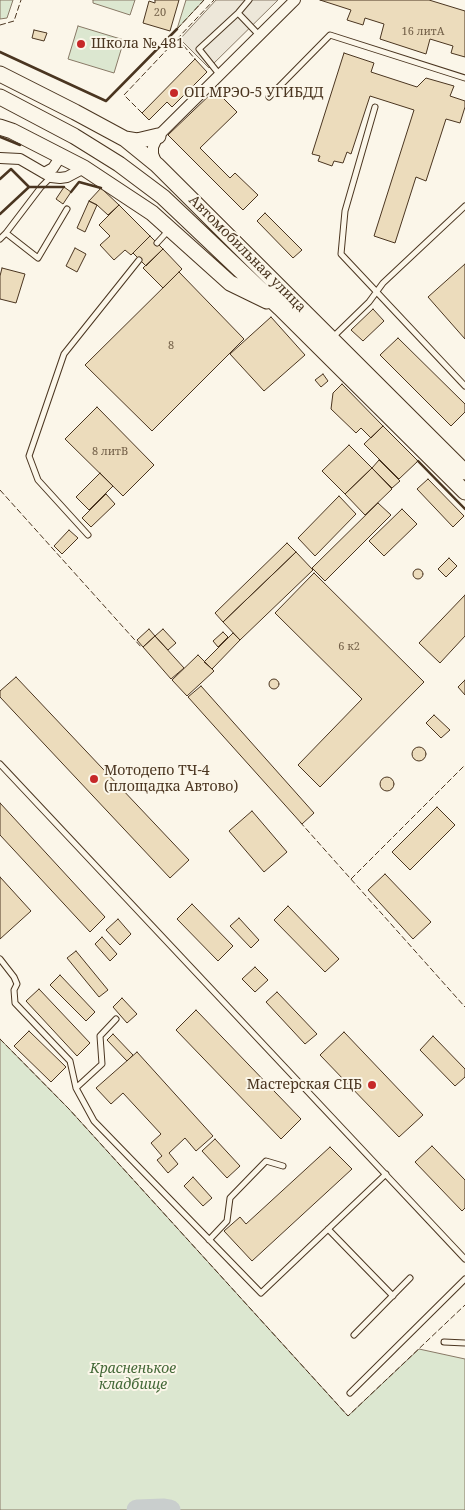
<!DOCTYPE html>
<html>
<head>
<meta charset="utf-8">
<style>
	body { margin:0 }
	canvas { display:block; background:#fbf6e9 }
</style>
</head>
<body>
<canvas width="465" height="1510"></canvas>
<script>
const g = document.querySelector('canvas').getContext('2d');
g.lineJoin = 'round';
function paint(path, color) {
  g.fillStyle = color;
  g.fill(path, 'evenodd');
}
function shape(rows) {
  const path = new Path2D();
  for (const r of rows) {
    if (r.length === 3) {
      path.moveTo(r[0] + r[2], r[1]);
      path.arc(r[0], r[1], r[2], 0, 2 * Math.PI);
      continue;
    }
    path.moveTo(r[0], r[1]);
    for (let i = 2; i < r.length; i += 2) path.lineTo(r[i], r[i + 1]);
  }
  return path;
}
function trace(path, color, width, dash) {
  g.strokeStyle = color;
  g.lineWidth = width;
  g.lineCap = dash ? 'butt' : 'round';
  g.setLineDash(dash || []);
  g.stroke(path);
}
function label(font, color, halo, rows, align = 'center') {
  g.font = font + ' "Noto Serif",serif';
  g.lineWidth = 4;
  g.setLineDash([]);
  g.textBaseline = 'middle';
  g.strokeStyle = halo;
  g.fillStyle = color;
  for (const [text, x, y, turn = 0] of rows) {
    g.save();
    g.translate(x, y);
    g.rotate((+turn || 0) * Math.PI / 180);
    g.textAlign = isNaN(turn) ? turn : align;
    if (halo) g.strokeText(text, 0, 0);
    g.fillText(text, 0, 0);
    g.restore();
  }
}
const green = shape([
	[0,0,13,0,7,18,0,19,0,0],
	[93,0,135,0,130,15,93,3,93,0],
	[186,0,204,0,177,29,186,0],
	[78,26,124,40,114,73,68,59,78,26],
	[0,1039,69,1109,348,1416,419,1349,465,1359,465,1510,0,1510,0,1039]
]);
paint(green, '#dce7d0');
trace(green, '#887966', 1);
const parking = shape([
	[216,0,278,0,209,68,180,39,216,0]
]);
paint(parking, '#ede7d9');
trace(parking, '#887966', 1);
trace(shape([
	[137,1510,164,1509,170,1510]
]), '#c9cecd', 21);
const building = shape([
	[155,0,179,0,170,31,143,23,149,1,155,3,155,0],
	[320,0,429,0,465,11,465,57,451,53,453,46,430,39,426,54,380,39,384,24,365,18,363,25,347,20,351,10,320,0],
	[34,30,47,33,44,41,32,38,34,30],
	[344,53,374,63,371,72,417,87,426,78,454,86,450,96,465,101,465,107,460,123,446,119,426,181,416,177,395,243,374,236,414,110,370,96,351,154,347,152,343,163,334,161,332,166,318,161,320,156,312,154,344,53],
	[195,59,207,72,172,107,167,102,149,120,142,113,195,59],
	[215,90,237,112,200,148,230,178,235,173,258,195,243,210,168,135,215,90],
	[64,187,71,192,63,204,56,199,64,187],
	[101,188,119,205,108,215,97,205,89,201,101,188],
	[89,201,97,205,85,232,77,228,89,201],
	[119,205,150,236,131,255,125,250,114,260,100,245,110,236,99,225,119,205],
	[265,213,302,250,293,258,257,221,265,213],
	[150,236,163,249,146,266,133,253,150,236],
	[75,248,86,254,77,272,66,266,75,248],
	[163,249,182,269,163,288,143,268,163,249],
	[465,264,465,339,428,297,465,264],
	[2,268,25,274,16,303,0,299,0,276,2,268],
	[179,272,244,339,152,431,85,365,179,272],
	[373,309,384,321,363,341,351,330,373,309],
	[271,317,305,355,264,391,230,354,271,317],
	[398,338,465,404,465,412,451,426,380,355,398,338],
	[323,374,328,381,321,387,315,380,323,374],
	[342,384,383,426,371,438,361,428,356,433,331,409,333,393,342,384],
	[97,407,154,465,123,496,65,439,97,407],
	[383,426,418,461,399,479,364,444,383,426],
	[349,445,372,468,345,494,322,471,349,445],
	[379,460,400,481,392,488,372,468,379,460],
	[372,468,392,489,365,515,345,494,372,468],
	[100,473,113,486,89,510,76,497,100,473],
	[428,479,464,516,453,527,417,489,428,479],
	[106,494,115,504,91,527,82,518,106,494],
	[339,496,356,514,315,556,298,538,339,496],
	[378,503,391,515,325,581,312,568,378,503],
	[402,509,417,524,384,556,369,541,402,509],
	[69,530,78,538,62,554,54,546,69,530],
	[287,543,296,552,223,622,215,613,287,543],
	[296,552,313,570,240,640,223,622,296,552],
	[449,558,457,566,446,577,438,569,449,558],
	[418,574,5],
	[314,573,424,682,320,787,298,765,362,699,275,613,314,573],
	[465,595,465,636,440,663,419,643,465,595],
	[149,629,155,636,143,647,137,640,149,629],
	[163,629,176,643,168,650,155,636,163,629],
	[223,632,228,637,218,647,213,641,223,632],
	[233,633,240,640,212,669,204,662,233,633],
	[155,636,184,668,171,679,143,647,155,636],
	[198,655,214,671,187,696,172,680,198,655],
	[16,677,189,860,170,878,0,697,0,691,16,677],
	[274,684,5],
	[465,680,465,695,458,687,465,680],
	[201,686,314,813,302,824,188,697,201,686],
	[434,715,450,730,441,738,426,723,434,715],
	[419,754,7],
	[387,784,7],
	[0,803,105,917,90,932,0,835,0,803],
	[437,807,455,825,410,870,392,852,437,807],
	[252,811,287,852,264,872,229,831,252,811],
	[385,874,431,922,413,939,368,890,385,874],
	[0,877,31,911,0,939,0,877],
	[192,904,233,946,218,961,177,919,192,904],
	[288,906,339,959,325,972,274,920,288,906],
	[239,918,259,940,251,948,230,926,239,918],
	[118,919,131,934,120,945,106,930,118,919],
	[102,937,117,954,110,961,95,944,102,937],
	[76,951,108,990,99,997,67,958,76,951],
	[255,967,268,980,255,992,242,979,255,967],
	[60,975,95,1012,86,1021,50,985,60,975],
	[39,989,90,1043,77,1056,26,1001,39,989],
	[277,992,317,1034,305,1044,266,1002,277,992],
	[122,998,137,1014,127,1023,113,1007,122,998],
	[196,1010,301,1119,281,1139,176,1030,196,1010],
	[29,1031,66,1067,51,1082,14,1046,29,1031],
	[344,1032,423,1115,399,1137,320,1055,344,1032],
	[113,1034,133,1055,127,1061,107,1040,113,1034],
	[433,1036,465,1069,465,1077,455,1086,420,1050,433,1036],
	[137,1052,213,1136,196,1151,185,1138,169,1153,178,1164,168,1173,157,1160,162,1156,151,1143,161,1134,123,1093,111,1104,96,1088,137,1052],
	[215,1139,240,1166,227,1178,202,1151,215,1139],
	[432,1146,465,1180,465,1208,462,1211,415,1162,432,1146],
	[330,1147,352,1169,252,1261,224,1231,240,1217,246,1224,330,1147],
	[193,1177,212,1198,203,1206,184,1186,193,1177]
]);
paint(building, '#ecdcbc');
trace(building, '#4a3520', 1);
const lane = shape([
	[238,13,259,35],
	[219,74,199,49,238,13,249,0],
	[269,97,330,35,465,78],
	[375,107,345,211,341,254,465,386],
	[6,233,38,258,67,209],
	[0,239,6,233,41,187,51,177],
	[157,243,168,231],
	[332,338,369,302,383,283,465,206],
	[88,535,38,480,29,456,64,354,139,260],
	[0,764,465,1259],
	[0,959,14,977,17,984,14,990,15,1003,70,1061,76,1088],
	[116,1019,100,1036,102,1064,76,1088,94,1121,261,1293,386,1174],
	[328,1229,393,1296],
	[209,1240,227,1221,230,1198,266,1161,283,1166],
	[354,1335,410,1278],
	[444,1342,465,1343],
	[350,1393,465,1279]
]);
const street = shape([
	[0,158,20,159,51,177,60,178,67,177,84,168],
	[157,164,153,154,153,147,158,136,295,0],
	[44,173,53,168,61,156]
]);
const secondary = shape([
	[0,74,75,112,125,139,157,165,465,472],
	[0,97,74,136,119,164,163,197,280,308,465,492],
	[0,127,12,131,84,168,152,213,230,283,267,301],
	[125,139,137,141,158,136]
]);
trace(lane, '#4a3520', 7);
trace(street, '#4a3520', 12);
trace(secondary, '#4a3520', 17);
trace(lane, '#fbf6e9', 5);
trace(street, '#fbf6e9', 10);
trace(secondary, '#fbf6e9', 15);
trace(shape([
	[0,25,14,21,21,0],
	[177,29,204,0],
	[178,39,195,59],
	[142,113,124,95,214,0],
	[0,490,142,648],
	[300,822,465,1007],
	[351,879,465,765],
	[0,1039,69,1109,348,1416,465,1305]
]), '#4a3520', 1, [6, 2.5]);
trace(shape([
	[0,52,106,101,177,29],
	[0,137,20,145],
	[0,179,11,169,29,187,0,214],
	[29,187,64,187],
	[71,192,79,182,101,188],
	[418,461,465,509]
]), '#4a3520', 2.5);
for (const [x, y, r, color] of [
	[81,44,5,"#c62828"],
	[174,93,5,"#c62828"],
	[94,779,5,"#c62828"],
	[372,1085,5,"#c62828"]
]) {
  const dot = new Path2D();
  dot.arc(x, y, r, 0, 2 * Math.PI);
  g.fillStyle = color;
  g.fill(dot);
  trace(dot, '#fbf6e9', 2);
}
label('11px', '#725f47', null, [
	["20",160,13],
	["16 литА",423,32],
	["8",171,346],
	["8 литВ",110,452],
	["6 к2",349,647]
]);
label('14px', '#4a3520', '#fbf6e9', [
	["Школа № 481",91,44],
	["ОП МРЭО-5 УГИБДД",184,93],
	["Мотодепо ТЧ-4",104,771],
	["(площадка Автово)",104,787],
	["Мастерская СЦБ",362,1085,"right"]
], 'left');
label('14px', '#4a3520', '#fbf6e9', [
	["Автомобильная улица",247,254,45]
]);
label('italic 14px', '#436837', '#fbf6e9', [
	["Красненькое",133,1369],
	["кладбище",133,1385]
]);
</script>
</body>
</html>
